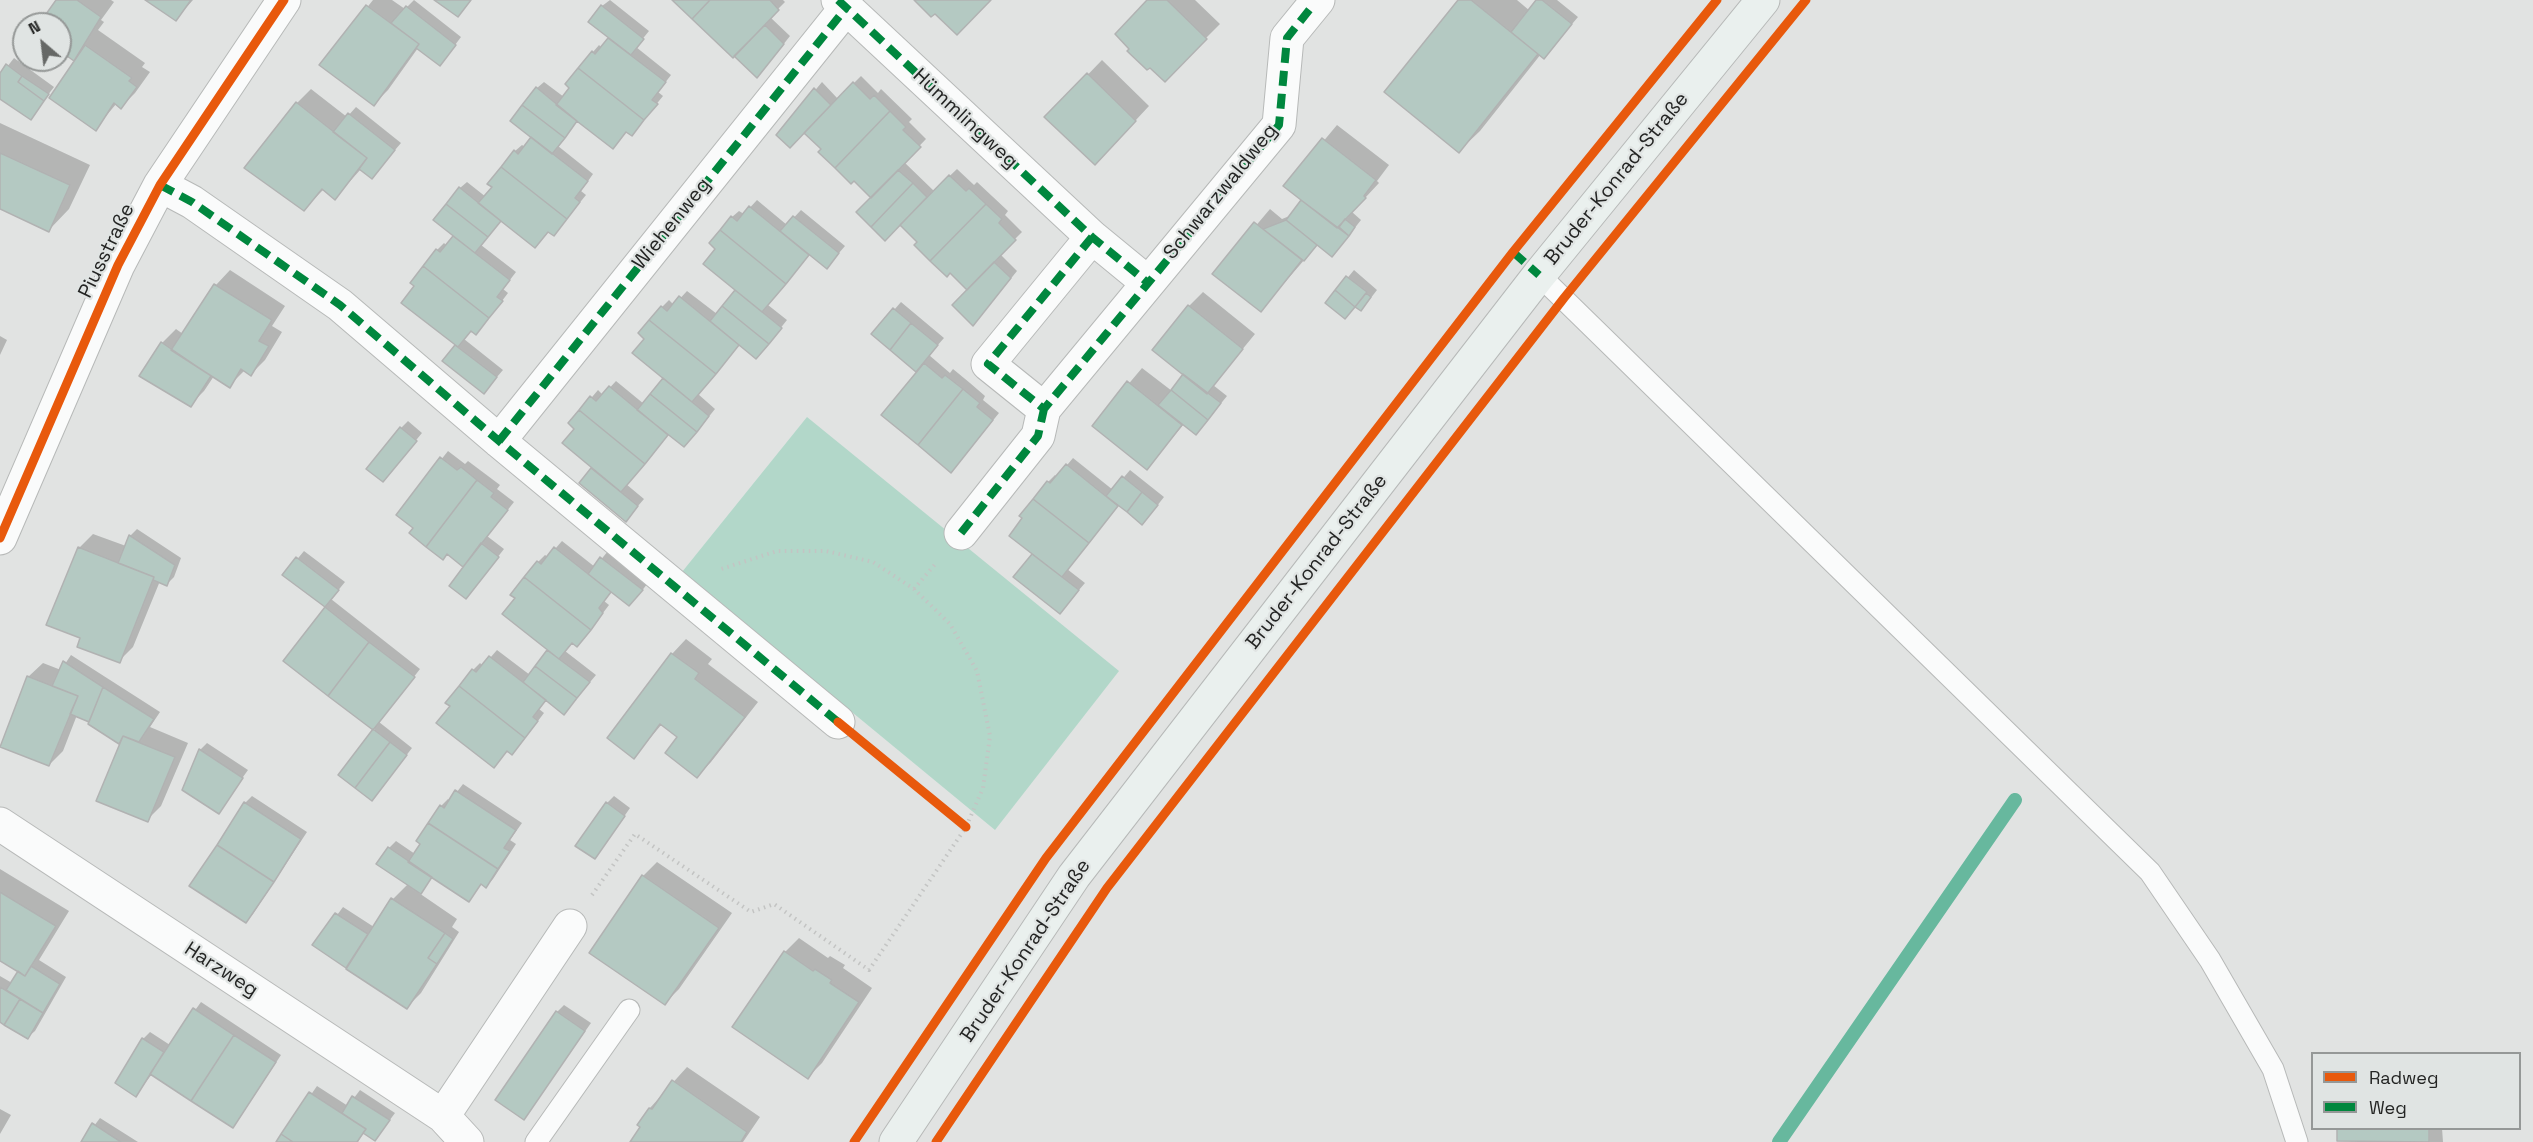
<!DOCTYPE html>
<html>
<head>
<meta charset="utf-8">
<style>
	body { margin:0 }
	#map { position:relative; width:2533px; height:1142px; overflow:hidden; background:#e1e3e2; font-family:"Space Grotesk",sans-serif }
	canvas { display:block }
	.legend { position:absolute; left:2311px; top:1052px; width:210px; height:78px; box-sizing:border-box; background:#e0e4e3; border:2px solid #959897; margin:0; padding:8px 10px; list-style:none; font-size:18px; color:#242524 }
	.legend li { display:flex; align-items:center; gap:12px; height:30px }
	.legend b { width:30px; border:2px solid #959897 }
	.north { position:absolute; left:12px; top:12px; width:60px; height:60px; box-sizing:border-box; background:#e0e4e3; border:2px solid #959897; border-radius:50%; rotate:332deg; font-size:16px; font-weight:700; line-height:24px; text-align:center; color:#242524 }
	.north::after { content:''; display:block; margin:auto; width:21px; height:27px; background:#666866; clip-path:polygon(50% 0,100% 100%,50% 72%,0 100%) }
</style>
</head>
<body>
<div id="map">
<canvas width="2533" height="1142"></canvas>
<ul class="legend">
<li><b style="height:8px;background:#e8590c"></b>Radweg</li>
<li><b style="height:8px;background:#00873e"></b>Weg</li>
</ul>
<div class="north">N</div>
</div>
<script>
const g = document.querySelector('canvas').getContext('2d');
g.lineJoin = 'round';
function paint(path, color) {
  g.fillStyle = color;
  g.fill(path, 'evenodd');
}
function shape(rows) {
  const path = new Path2D();
  for (const r of rows) {
    path.moveTo(r[0], r[1]);
    for (let i = 2; i < r.length; i += 2) path.lineTo(r[i], r[i + 1]);
  }
  return path;
}
function trace(path, color, width, dash) {
  g.strokeStyle = color;
  g.lineWidth = width;
  g.lineCap = dash ? 'butt' : 'round';
  g.setLineDash(dash || []);
  g.stroke(path);
}
function label(font, color, halo, rows, align = 'center') {
  g.font = font + ' "Space Grotesk",sans-serif';
  g.lineWidth = 4.5;
  g.setLineDash([]);
  g.textBaseline = 'middle';
  g.strokeStyle = halo;
  g.fillStyle = color;
  for (const [text, x, y, turn = 0] of rows) {
    g.save();
    g.translate(x, y);
    g.rotate((+turn || 0) * Math.PI / 180);
    g.textAlign = isNaN(turn) ? turn : align;
    if (halo) g.strokeText(text, 0, 0);
    g.fillText(text, 0, 0);
    g.restore();
  }
}
paint(shape([
	[807,417,1119,671,995,830,682,572]
]), '#b2d7c9');
paint(shape([
	[58,0,111,0,114,2,101,20,104,22,98,30,145,63,142,67,150,72,135,93,121,107,117,103,95,129,76,61,60,49,60,24,41,24],
	[148,0,193,0,176,19],
	[373,0,392,0,405,9,414,0,461,37,446,57,418,48,388,90,374,104,321,65],
	[610,0,649,31,636,47,671,75,658,92,663,96,638,127,627,131,613,147,578,120,558,146,593,174,581,191,586,195,560,227,549,230,501,219,481,245,516,272,503,289,508,293,483,326,476,333,472,330,464,339,503,370,484,392,444,361,457,345,416,285,437,250,444,243,447,246,455,236,460,188,467,182,486,197,515,151,522,145,525,147,533,137,537,88,544,82,564,97,593,52,599,45,602,48,610,38,602,6],
	[675,0,783,0,785,2,770,17,790,36,764,69,734,54],
	[1149,0,1195,0,1220,24,1164,80],
	[1460,0,1517,0,1530,11,1538,0,1557,0,1578,17,1550,50,1541,54,1480,131,1459,151],
	[14,58,54,87,30,118,0,97,0,76],
	[1102,60,1149,106,1109,149,1047,117],
	[861,76,878,93,881,89,912,119,909,122,926,139,904,162,934,191,957,169,974,185,977,182,1008,211,1005,215,1022,232,1000,254,1017,271,980,317,969,290,823,149,804,132,778,135,822,82,838,99],
	[311,89,347,117,356,107,401,143,372,177,361,169,335,198,324,189,304,209,297,103],
	[0,123,90,165,69,209,49,230,0,207],
	[1337,125,1389,165,1377,181,1379,183,1352,212,1361,220,1339,248,1318,244,1261,310,1215,274,1270,209,1282,219,1292,215,1304,200,1286,186],
	[757,200,787,225,801,210,845,246,827,267,810,254,768,305,787,320,763,350,740,343,698,394,715,409,691,439,669,433,626,484,644,499,632,513,581,483,593,468,576,428,570,423,598,390,603,395,616,381,644,404,665,378,646,338,662,307,669,300,674,305,687,291,717,314,737,290,717,248,732,217,739,211,744,214],
	[230,270,285,306,272,326,282,332,265,360,251,374,245,370,229,386,214,376,204,391,190,405,162,343,176,329,183,334,216,285],
	[1354,270,1377,290,1367,303,1360,309,1355,305,1327,303],
	[1203,292,1255,334,1213,385,1227,396,1202,427,1184,424,1147,468,1094,425,1142,368,1172,391,1185,374,1189,306],
	[901,302,944,338,929,355,950,373,953,369,970,383,985,396,983,400,999,413,958,464,918,372,873,334],
	[0,336,7,340,0,355],
	[408,421,422,433,383,480,401,428],
	[448,451,465,464,468,461,500,485,497,489,514,502,487,536,504,549,472,590,466,567,398,514],
	[1073,458,1113,490,1130,470,1164,497,1149,516,1119,505,1067,569,1085,583,1066,605,1015,577,1034,553,1048,482,1055,475,1057,477],
	[137,529,181,558,174,577,167,584,160,581,133,647,119,661,79,548,93,534,126,546,130,536],
	[562,541,595,567,608,551,648,583,636,598,612,591,604,601,609,605,584,638,573,642,565,651,596,675,564,713,547,699,539,709,544,713,519,746,452,706,473,670,480,663,483,666,497,650,530,675,549,650,517,598,538,562,545,555,548,557],
	[304,551,345,582,331,599,420,669,379,722,412,748,378,792,340,775,375,729,285,660,326,607,284,575],
	[686,639,712,659,708,664,758,702,711,762,697,776,679,737,662,724,634,757,609,738,672,654],
	[71,655,160,712,150,727,188,743,161,806,147,820,121,744,90,723,91,721,77,715,63,751,49,765,1,745,28,677,43,663,61,670],
	[207,743,248,770,218,812,184,790,200,750],
	[463,784,522,823,510,840,516,844,493,879,486,886,482,883,469,900,433,876,419,893,457,919,452,927,459,932,421,993,407,1007,315,945,343,907,374,927,393,899,408,884,389,848,396,841,415,854,441,806,448,799,450,801],
	[252,796,307,832,253,914,246,921,245,803],
	[614,796,630,808,595,858,607,803],
	[657,862,732,913,679,989,665,1003,643,876],
	[0,869,69,911,39,960,66,977,35,1031,28,1037,0,1021,0,976,12,983,19,972,0,959],
	[799,938,828,958,830,956,845,965,843,968,872,988,822,1063,808,1077,785,952],
	[201,1002,281,1055,239,1119,233,1126,152,1074,136,1095,143,1039,150,1032,170,1045],
	[564,1005,591,1023,524,1118,557,1012],
	[687,1067,760,1117,743,1142,631,1142,642,1126,650,1108],
	[317,1086,348,1106,360,1090,395,1113,375,1140,364,1132,358,1142,278,1142],
	[0,1109,11,1115,0,1134],
	[100,1118,138,1142,82,1142],
	[2339,1128,2442,1128,2443,1142,2386,1142,2386,1138]
]), '#0003');
trace(shape([
	[1779,1142,2015,800]
]), '#67b89e', 14);
const building = shape([
	[56,0,77,0,101,17,74,61,60,51,60,24,39,24,56,0],
	[145,0,191,0,176,21,145,0],
	[434,0,471,0,458,17,434,0],
	[672,0,710,0,692,19,672,0],
	[710,0,770,0,779,10,733,58,692,19,710,0],
	[914,0,991,0,957,35,935,14,931,17,914,0],
	[1147,0,1167,0,1207,39,1165,82,1150,68,1147,70,1127,51,1129,49,1115,34,1147,0],
	[1458,0,1471,0,1538,54,1459,153,1384,92,1458,0],
	[1536,0,1542,0,1572,24,1544,59,1511,32,1536,0],
	[366,5,419,44,374,106,319,65,366,5],
	[601,5,644,39,631,55,588,22,601,5],
	[406,6,456,45,440,66,416,48,419,44,391,23,406,6],
	[765,25,784,44,757,78,734,56,765,25],
	[608,38,666,82,652,100,658,104,644,120,578,68,592,51,595,54,608,38],
	[85,45,132,78,129,81,137,87,121,109,114,103,96,131,49,98,85,45],
	[6,64,22,76,18,82,44,101,31,120,0,99,0,73,6,64],
	[578,68,644,120,632,136,626,132,613,149,556,105,569,88,565,84,578,68],
	[1087,73,1136,121,1095,165,1044,117,1087,73],
	[22,76,49,94,44,101,18,82,22,76],
	[853,82,870,99,874,95,890,111,835,168,818,152,821,149,804,133,853,82],
	[536,87,577,121,565,138,522,105,536,87],
	[814,88,831,105,790,148,776,135,814,88],
	[296,102,367,158,335,200,322,189,304,211,244,168,296,102],
	[522,105,565,138,552,154,510,121,522,105],
	[890,111,906,127,903,130,921,147,871,198,854,181,851,184,835,168,890,111],
	[348,113,395,150,372,179,359,169,367,158,333,132,348,113],
	[531,137,588,181,575,198,580,202,567,219,501,167,514,150,518,154,531,137],
	[1322,138,1376,180,1364,196,1366,198,1337,228,1283,186,1322,138],
	[0,153,70,185,49,232,0,209,0,153],
	[501,167,567,219,554,236,548,232,535,248,478,203,492,187,487,184,501,167],
	[898,170,913,183,871,227,856,212,898,170],
	[949,175,966,191,969,188,986,204,930,261,914,245,917,242,900,225,949,175],
	[913,183,927,197,885,241,871,227,913,183],
	[459,187,501,221,488,237,446,204,459,187],
	[1301,200,1349,236,1332,257,1286,220,1301,200],
	[446,204,488,237,475,253,433,220,446,204],
	[986,204,1002,219,999,223,1016,240,967,290,950,273,947,277,930,261,986,204],
	[749,206,809,255,786,284,720,230,731,216,737,221,749,206],
	[793,216,839,253,827,269,780,231,793,216],
	[1345,219,1355,227,1349,236,1339,227,1345,219],
	[1286,220,1317,245,1304,261,1263,229,1286,220],
	[1254,222,1302,260,1261,312,1212,274,1254,222],
	[720,230,786,284,762,312,703,264,715,249,709,243,720,230],
	[453,236,510,280,497,297,503,301,489,318,423,266,436,249,440,252,453,236],
	[994,262,1011,278,973,326,952,305,994,262],
	[423,266,489,318,476,335,471,331,458,347,401,303,414,286,410,283,423,266],
	[1346,276,1367,292,1355,307,1335,290,1346,276],
	[214,284,272,320,259,341,269,346,251,376,241,369,230,388,171,350,214,284],
	[735,290,782,328,769,344,722,306,735,290],
	[1335,290,1355,307,1345,319,1325,303,1335,290],
	[1366,293,1371,297,1361,311,1355,307,1366,293],
	[679,296,739,345,716,374,649,320,661,306,667,311,679,296],
	[1188,305,1243,349,1207,394,1152,350,1188,305],
	[722,306,769,344,756,359,710,321,722,306],
	[893,308,911,323,890,350,871,334,893,308],
	[649,320,716,374,692,402,632,353,644,339,638,333,649,320],
	[911,323,938,345,916,372,890,350,911,323],
	[161,342,211,376,191,407,139,376,161,342],
	[455,345,497,377,484,394,442,361,455,345],
	[924,363,942,378,945,375,963,389,918,445,881,415,924,363],
	[1183,374,1221,403,1208,420,1171,390,1183,374],
	[663,378,709,416,697,432,650,394,663,378],
	[1127,381,1182,425,1147,470,1092,426,1127,381],
	[609,386,668,435,645,464,579,410,590,396,596,401,609,386],
	[963,389,980,403,977,407,993,420,951,473,918,445,963,389],
	[1171,390,1208,420,1196,435,1158,405,1171,390],
	[650,394,697,432,684,447,637,410,650,394],
	[579,410,645,464,621,492,562,443,574,429,568,423,579,410],
	[400,427,417,441,383,482,366,469,400,427],
	[440,457,457,470,461,467,477,480,426,547,409,533,413,528,396,515,440,457],
	[1066,464,1118,506,1089,543,1033,499,1047,481,1050,483,1066,464],
	[591,468,638,506,626,522,579,483,591,468],
	[1122,476,1142,492,1127,512,1106,496,1122,476],
	[477,480,494,493,491,497,508,510,463,567,447,554,443,560,426,547,477,480],
	[1142,492,1158,505,1142,525,1127,512,1142,492],
	[1033,499,1089,543,1062,577,1009,536,1022,518,1019,516,1033,499],
	[129,535,175,565,167,586,153,580,154,577,118,563,129,535],
	[481,543,499,557,466,599,449,586,481,543],
	[78,547,154,577,120,663,77,647,80,638,46,625,78,547],
	[554,547,611,592,599,608,603,613,591,630,524,577,537,561,541,564,554,547],
	[1032,554,1079,590,1060,614,1013,577,1032,554],
	[296,557,339,590,325,607,282,575,296,557],
	[600,557,643,590,629,606,588,574,600,557],
	[524,577,591,630,577,647,572,643,559,659,502,614,515,598,510,595,524,577],
	[325,607,369,642,328,696,283,661,325,607],
	[369,642,415,677,373,730,328,696,369,642],
	[547,650,590,682,577,698,535,666,547,650],
	[671,653,699,673,695,679,745,717,697,778,665,753,677,737,660,724,634,759,607,738,671,653],
	[489,656,546,700,533,717,538,721,525,738,459,686,472,669,476,672,489,656],
	[63,661,103,687,89,722,70,714,78,696,52,686,63,661],
	[535,666,577,698,564,715,523,682,535,666],
	[27,676,78,696,49,766,0,747,27,676],
	[459,686,525,738,512,755,507,751,494,768,436,723,450,706,445,703,459,686],
	[103,687,154,719,139,742,123,736,119,744,88,724,103,687],
	[373,729,390,742,355,788,338,775,373,729],
	[123,736,175,757,148,822,96,801,123,736],
	[390,742,407,755,372,801,355,788,390,742],
	[199,749,243,778,219,814,182,790,199,749],
	[455,790,516,830,504,848,510,851,498,869,428,823,440,805,444,808,455,790],
	[244,802,301,839,274,882,217,845,244,802],
	[606,802,625,816,595,859,575,846,606,802],
	[428,823,498,869,486,888,481,884,469,902,408,862,420,844,416,841,428,823],
	[217,845,274,882,246,923,189,886,217,845],
	[388,847,432,877,421,894,376,864,388,847],
	[642,875,719,928,665,1005,589,953,642,875],
	[0,892,56,926,25,976,0,961,0,892],
	[391,898,445,933,428,958,437,964,407,1009,346,969,391,898],
	[335,913,368,934,346,968,312,945,335,913],
	[445,933,453,939,437,964,428,958,445,933],
	[784,951,813,971,815,969,832,980,830,983,859,1002,808,1079,732,1027,784,951],
	[31,966,60,984,43,1013,6,990,18,971,25,976,31,966],
	[0,987,20,999,4,1025,0,1022,0,987],
	[20,999,43,1013,28,1039,4,1025,20,999],
	[193,1008,234,1035,191,1101,150,1074,193,1008],
	[556,1011,585,1031,524,1120,495,1100,556,1011],
	[234,1035,276,1062,233,1128,191,1101,234,1035],
	[142,1038,164,1052,136,1097,115,1083,142,1038],
	[672,1080,747,1132,741,1142,630,1142,640,1127,637,1125,649,1108,652,1109,672,1080],
	[309,1092,366,1129,357,1142,293,1142,281,1134,309,1092],
	[352,1096,390,1120,375,1141,363,1133,366,1129,342,1113,352,1096],
	[92,1123,121,1142,81,1142,92,1123],
	[2337,1128,2429,1128,2429,1142,2337,1141,2337,1128],
	[281,1134,293,1142,276,1142,281,1134]
]);
paint(building, '#b4c9c2');
trace(building, '#b1b2b2', 1.5);
const lane = shape([
	[1539,275,2150,872,2210,960,2273,1069,2297,1142],
	[536,1142,629,1010]
]);
const street = shape([
	[838,0,1092,237,1148,283],
	[160,185,192,202,340,305,499,441,838,722],
	[1092,237,988,364,1044,409,1279,125,1287,38,1318,0],
	[499,441,846,8],
	[961,533,1038,436,1044,409],
	[0,538,118,265,160,185,284,0],
	[0,824,443,1116,467,1142],
	[443,1116,570,926]
]);
const secondary = shape([
	[896,1142,1074,876,1539,275,1763,0]
]);
trace(lane, '#b7b9b8', 23);
trace(street, '#b7b9b8', 35);
trace(secondary, '#b7b9b8', 35);
trace(shape([
	[914,589,937,562],
	[592,895,635,834,751,912,774,904,869,970,966,827,983,788,990,736,977,671,950,624,914,589,873,562,826,551,777,551,718,570]
]), '#c3c4c3', 4, [1.5, 4.5]);
trace(lane, '#fafbfb', 21);
trace(street, '#fafbfb', 33);
trace(secondary, '#eaf0ee', 33);
trace(shape([
	[838,0,1092,237,1148,283],
	[160,185,192,202,340,305,499,441,838,722],
	[1092,237,988,364,1044,409,1279,125,1287,38,1314,4],
	[1513,252,1539,275],
	[499,441,846,8],
	[961,533,1038,436,1044,409]
]), '#00873e', 8, [15, 8]);
trace(shape([
	[0,538,118,265,160,185,284,0],
	[838,722,966,827],
	[854,1142,1046,858,1513,252,1717,0],
	[936,1142,1107,888,1564,298,1806,0]
]), '#e8590c', 9);
label('20px', '#242524', '#e0e4e3', [
	["Hümmlingweg",965,119,43],
	["Bruder-Konrad-Straße",1617,179,-51],
	["Schwarzwaldweg",1221,192,-51],
	["Wiehenweg",672,224,-51],
	["Piusstraße",107,251,-64],
	["Bruder-Konrad-Straße",1317,562,-52],
	["Bruder-Konrad-Straße",1026,951,-56],
	["Harzweg",221,970,33]
]);
</script>
</body>
</html>
